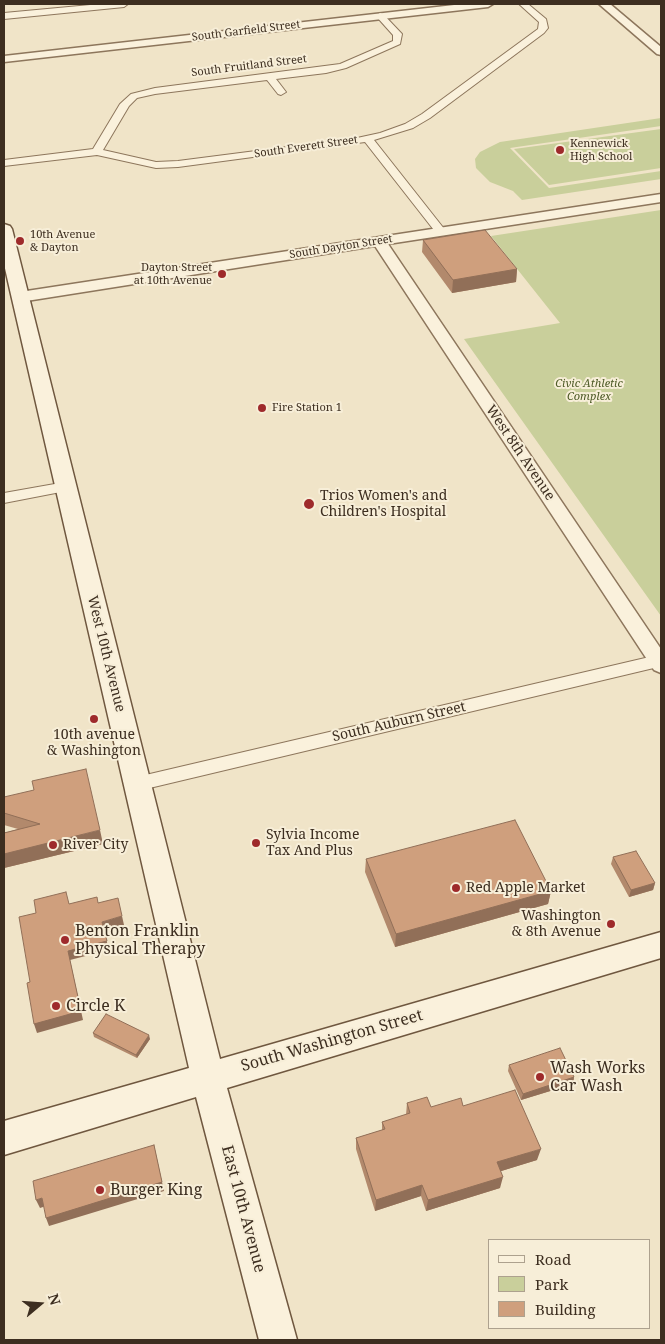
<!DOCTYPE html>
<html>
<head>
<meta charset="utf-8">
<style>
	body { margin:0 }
	#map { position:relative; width:665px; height:1344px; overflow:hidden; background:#f0e4c8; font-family:"Noto Serif",serif }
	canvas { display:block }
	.frame { position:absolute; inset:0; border:5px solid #3d2e20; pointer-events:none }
	.legend { position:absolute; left:488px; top:1239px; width:162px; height:90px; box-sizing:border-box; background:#f7eed8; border:1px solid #ada18e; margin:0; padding:6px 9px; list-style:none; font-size:15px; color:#3d2e20 }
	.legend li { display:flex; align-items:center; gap:10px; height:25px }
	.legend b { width:25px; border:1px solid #ada18e }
	.north { position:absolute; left:15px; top:1279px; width:50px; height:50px; -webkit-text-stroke:4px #f7eed8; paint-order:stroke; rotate:72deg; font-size:14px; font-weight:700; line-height:20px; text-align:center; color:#3d2e20 }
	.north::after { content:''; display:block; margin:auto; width:18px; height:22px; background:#3d2e20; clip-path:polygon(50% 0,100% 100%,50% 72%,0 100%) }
</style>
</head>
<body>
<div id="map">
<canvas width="665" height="1344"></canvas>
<div class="frame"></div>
<ul class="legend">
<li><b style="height:6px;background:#faf1dc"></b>Road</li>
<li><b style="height:14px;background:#c9cf9b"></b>Park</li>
<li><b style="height:14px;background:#cf9f7d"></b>Building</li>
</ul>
<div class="north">N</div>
</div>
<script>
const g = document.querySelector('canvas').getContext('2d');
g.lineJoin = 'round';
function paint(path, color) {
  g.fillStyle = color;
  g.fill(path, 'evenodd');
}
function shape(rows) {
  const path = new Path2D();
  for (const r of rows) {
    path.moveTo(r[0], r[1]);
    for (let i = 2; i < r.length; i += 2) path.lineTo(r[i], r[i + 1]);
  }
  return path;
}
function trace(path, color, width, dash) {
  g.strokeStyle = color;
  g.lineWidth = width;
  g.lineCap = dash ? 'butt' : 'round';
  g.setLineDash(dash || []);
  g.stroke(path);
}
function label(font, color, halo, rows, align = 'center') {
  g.font = font + ' "Noto Serif",serif';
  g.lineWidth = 4;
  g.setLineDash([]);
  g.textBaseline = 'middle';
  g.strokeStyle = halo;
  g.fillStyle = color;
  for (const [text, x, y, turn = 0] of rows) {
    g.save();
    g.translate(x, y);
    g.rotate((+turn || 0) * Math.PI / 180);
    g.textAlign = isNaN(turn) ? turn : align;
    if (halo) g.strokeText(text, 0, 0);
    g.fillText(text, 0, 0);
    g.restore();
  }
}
paint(shape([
	[661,118,661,126,510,148,549,188,661,171,661,179,522,200,513,191,490,182,476,168,475,159,480,152,500,142],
	[661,129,661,168,549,185,514,149],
	[661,210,661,616,464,339,560,323,491,236]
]), '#c9cf9b');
const minor = shape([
	[101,4,128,4,124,7,4,19,4,13,101,4],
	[519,4,528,4,546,19,548,28,544,33,430,118,413,128,374,140,445,230,447,232,445,234,437,234,365,142,178,167,156,168,97,155,4,166,4,160,93,149,120,104,131,94,155,88,340,64,393,41,393,35,376,16,380,13,383,14,402,34,400,44,346,68,326,73,276,79,286,92,281,95,278,94,267,80,155,94,137,98,129,106,103,150,156,162,178,161,357,138,380,133,405,124,422,114,538,29,539,22,519,4],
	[66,482,71,484,74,487,71,490,4,503,4,493,66,482],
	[658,655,661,656,661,666,658,667,137,791,130,789,127,784,130,779,137,777,658,655]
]);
const tertiary = shape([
	[463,4,493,4,488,7,4,62,4,56,463,4],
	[599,4,610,4,661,47,661,55,657,54,599,4],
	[661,194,661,202,388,244,661,649,661,673,654,670,375,246,20,302,15,300,12,297,15,294,20,292,661,194]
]);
const secondary = shape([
	[4,224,10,226,12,229,220,1059,661,932,661,958,227,1088,297,1340,259,1340,196,1097,4,1155,4,1121,189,1068,4,264,4,224]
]);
trace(minor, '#8d765c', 2);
trace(tertiary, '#8d765c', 3);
trace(secondary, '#6f573f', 3);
paint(minor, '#faf1dc');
paint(tertiary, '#faf1dc');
paint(secondary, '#faf1dc');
paint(shape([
	[423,240,517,269,516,282,452,293,422,252],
	[4,797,103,844,4,868,4,833,18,829,4,825],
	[613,857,655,883,653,890,629,897,611,864],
	[366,859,551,891,548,904,395,947,365,872],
	[93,1033,150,1039,137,1058,94,1037],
	[509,1065,574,1077,573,1084,521,1100,508,1071],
	[407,1103,431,1107,463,1106,537,1160,501,1171,500,1188,426,1211,421,1196,375,1211,356,1149,356,1138,382,1130,382,1122,406,1115]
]), '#b2896c');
paint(shape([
	[517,269,516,282,452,293,453,280],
	[100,830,103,844,4,868,4,854],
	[655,883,653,890,629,897,631,890],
	[551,891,548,904,395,947,396,934],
	[122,916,124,925,104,931,109,950,70,960,83,1020,37,1033,34,1024,68,951,102,922],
	[149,1035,150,1039,137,1058,136,1055],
	[574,1077,573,1084,521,1100,523,1094],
	[154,1145,164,1191,49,1226,46,1218],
	[541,1149,537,1160,495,1173,497,1162],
	[503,1177,500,1188,426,1211,428,1200],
	[422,1185,421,1196,375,1211,376,1200],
	[42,1198,46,1206,40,1208,36,1200]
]), '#916f58');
const building = shape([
	[485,230,517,269,453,280,423,240,485,230],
	[86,769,100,830,4,854,4,833,40,824,4,813,4,797,34,790,32,781,86,769],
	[515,820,551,891,396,934,366,859,515,820],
	[636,851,655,883,631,890,613,857,636,851],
	[66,892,69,904,97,897,98,903,118,898,122,916,102,922,107,941,68,951,81,1011,34,1024,27,983,30,982,19,917,36,913,34,900,66,892],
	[106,1014,149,1035,136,1055,93,1033,106,1014],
	[560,1048,574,1077,523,1094,509,1065,560,1048],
	[515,1090,541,1149,497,1162,503,1177,428,1200,422,1185,376,1200,356,1138,385,1129,382,1122,410,1113,407,1103,427,1097,431,1107,461,1098,463,1106,515,1090],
	[154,1145,162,1182,46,1218,42,1198,36,1200,33,1181,154,1145]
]);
paint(building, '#cf9f7d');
trace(building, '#916f58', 1);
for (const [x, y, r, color] of [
	[560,150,5,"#9e2a2b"],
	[20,241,5,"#9e2a2b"],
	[222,274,5,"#9e2a2b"],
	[262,408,5,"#9e2a2b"],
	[309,504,6,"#9e2a2b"],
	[94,719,5,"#9e2a2b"],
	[256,843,5,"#9e2a2b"],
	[53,845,5,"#9e2a2b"],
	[456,888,5,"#9e2a2b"],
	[611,924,5,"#9e2a2b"],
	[65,940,5,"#9e2a2b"],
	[56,1006,5,"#9e2a2b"],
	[540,1077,5,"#9e2a2b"],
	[100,1190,5,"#9e2a2b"]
]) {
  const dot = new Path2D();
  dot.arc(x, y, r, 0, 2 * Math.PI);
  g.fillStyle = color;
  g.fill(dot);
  trace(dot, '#f7eed8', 2);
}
label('11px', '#3d2e20', '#f7eed8', [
	["South Garfield Street",246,31,-7],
	["South Fruitland Street",249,66,-7],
	["South Everett Street",306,147,-8],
	["South Dayton Street",341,247,-9]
]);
label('11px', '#3d2e20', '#f7eed8', [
	["Kennewick",570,144],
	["High School",570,157],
	["10th Avenue",30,235],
	["& Dayton",30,248],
	["Dayton Street",212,268,"right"],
	["at 10th Avenue",212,281,"right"],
	["Fire Station 1",272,408]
], 'left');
label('italic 11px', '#4d5a26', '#f7eed8', [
	["Civic Athletic",589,384],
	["Complex",589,397]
]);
label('14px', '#3d2e20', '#f7eed8', [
	["West 8th Avenue",520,453,56],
	["West 10th Avenue",106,654,76],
	["South Auburn Street",399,722,-13]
]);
label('14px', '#3d2e20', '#f7eed8', [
	["Trios Women's and",320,496],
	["Children's Hospital",320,512],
	["10th avenue",94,735,"center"],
	["& Washington",94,751,"center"],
	["Sylvia Income",266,835],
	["Tax And Plus",266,851],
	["River City",63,845],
	["Red Apple Market",466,888],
	["Washington",601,916,"right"],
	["& 8th Avenue",601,932,"right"]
], 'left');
label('16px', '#3d2e20', '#f7eed8', [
	["Benton Franklin",75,931],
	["Physical Therapy",75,949],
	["Circle K",66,1006],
	["Wash Works",550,1068],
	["Car Wash",550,1086],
	["Burger King",110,1190]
], 'left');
label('16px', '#3d2e20', '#f7eed8', [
	["South Washington Street",332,1041,-16],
	["East 10th Avenue",243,1209,75]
]);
</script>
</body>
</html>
